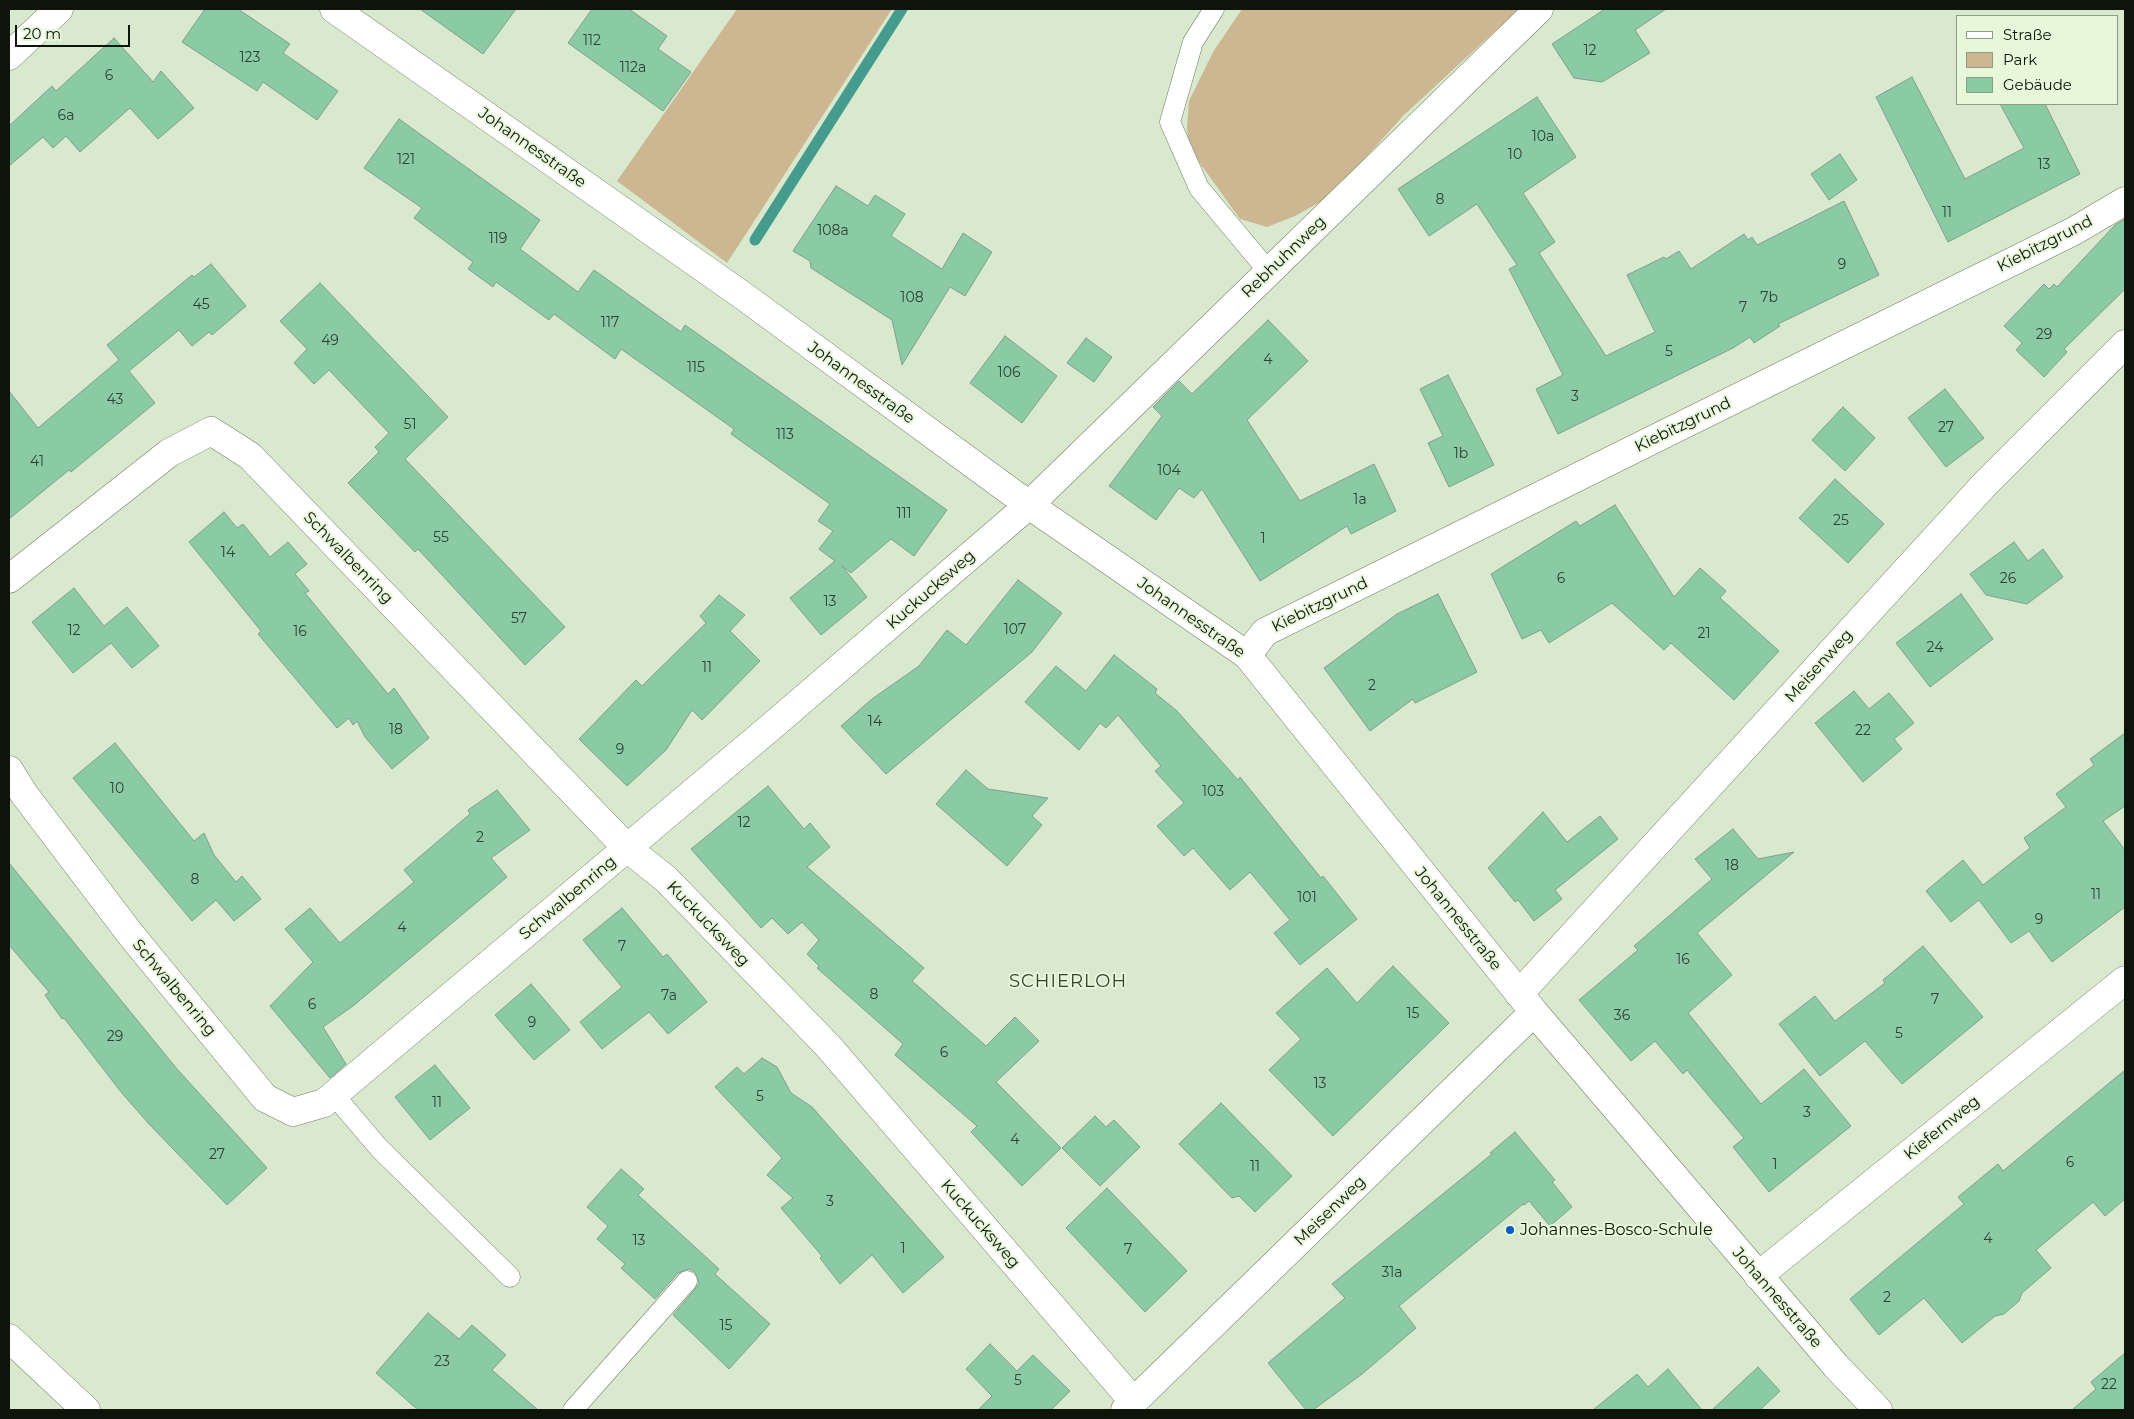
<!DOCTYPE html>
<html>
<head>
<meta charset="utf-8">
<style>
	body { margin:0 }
	#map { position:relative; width:2134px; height:1419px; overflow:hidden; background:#d9e9cd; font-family:Montserrat,sans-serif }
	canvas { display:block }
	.frame { position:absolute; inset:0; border:10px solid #0f140a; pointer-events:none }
	.legend { position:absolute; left:1956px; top:15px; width:162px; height:90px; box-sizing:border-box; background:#e6f7da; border:1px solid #909c87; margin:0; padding:6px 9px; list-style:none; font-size:15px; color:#0f140a }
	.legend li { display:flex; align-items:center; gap:10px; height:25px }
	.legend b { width:25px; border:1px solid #909c87 }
	.scale { position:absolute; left:15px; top:25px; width:115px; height:22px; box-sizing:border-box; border:2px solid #0f140a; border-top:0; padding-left:6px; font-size:15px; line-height:18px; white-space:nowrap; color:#0f140a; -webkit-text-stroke:4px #e6f7da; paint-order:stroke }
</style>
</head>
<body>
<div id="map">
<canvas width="2134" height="1419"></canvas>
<div class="frame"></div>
<ul class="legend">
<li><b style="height:6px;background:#fff"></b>Straße</li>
<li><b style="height:14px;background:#ccb792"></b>Park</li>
<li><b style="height:14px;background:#8acaa4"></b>Gebäude</li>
</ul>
<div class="scale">20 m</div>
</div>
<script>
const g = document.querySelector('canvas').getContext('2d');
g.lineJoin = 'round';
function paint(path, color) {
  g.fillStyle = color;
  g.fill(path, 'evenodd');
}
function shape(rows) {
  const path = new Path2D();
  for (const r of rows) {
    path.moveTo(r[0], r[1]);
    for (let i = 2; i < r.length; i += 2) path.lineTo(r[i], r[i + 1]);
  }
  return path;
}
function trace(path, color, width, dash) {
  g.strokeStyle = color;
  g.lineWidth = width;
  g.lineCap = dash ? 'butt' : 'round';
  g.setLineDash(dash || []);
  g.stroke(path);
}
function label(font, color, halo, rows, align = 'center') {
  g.font = font + ' Montserrat,sans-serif';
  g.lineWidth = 4;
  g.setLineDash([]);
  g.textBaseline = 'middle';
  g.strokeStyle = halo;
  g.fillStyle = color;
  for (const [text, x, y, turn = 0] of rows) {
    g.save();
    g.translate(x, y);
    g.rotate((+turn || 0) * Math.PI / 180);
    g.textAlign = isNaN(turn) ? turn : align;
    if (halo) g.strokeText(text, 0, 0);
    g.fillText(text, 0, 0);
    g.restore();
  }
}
paint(shape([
	[737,9,892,9,727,263,617,181],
	[1242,9,1519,9,1404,115,1331,196,1295,216,1267,227,1240,219,1189,148,1187,127,1189,101,1213,52]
]), '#ccb792');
trace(shape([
	[755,240,902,9]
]), '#469b8f', 11);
const building = shape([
	[205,9,238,9,290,44,283,53,338,91,317,120,263,82,257,91,182,42,205,9],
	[420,9,516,9,483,54,420,9],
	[592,9,629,9,667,36,658,49,691,72,663,111,568,43,592,9],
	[1605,9,1666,9,1635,30,1650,53,1602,82,1574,78,1552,44,1605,9],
	[114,38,153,82,161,71,194,108,158,139,130,108,80,152,66,136,53,148,43,137,9,166,9,126,52,86,56,91,114,38],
	[1912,77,1965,179,2024,148,2000,104,2045,104,2080,174,1948,242,1876,97,1912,77],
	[1537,97,1576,157,1523,193,1555,242,1539,253,1606,356,1655,332,1627,275,1664,257,1666,259,1679,251,1691,269,1744,234,1748,240,1752,237,1757,245,1844,201,1879,275,1778,324,1780,326,1754,343,1750,337,1733,348,1558,434,1536,389,1563,375,1509,269,1517,265,1477,204,1429,236,1398,189,1537,97],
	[399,119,540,220,520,249,578,292,594,270,681,332,685,325,947,510,914,556,891,539,851,573,842,566,867,597,821,635,790,598,835,561,819,549,833,531,818,521,830,504,731,434,734,429,621,349,615,359,554,314,549,320,496,282,493,287,468,269,473,262,414,218,422,208,364,168,399,119],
	[1840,154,1857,180,1829,200,1811,174,1840,154],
	[836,186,868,206,875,195,905,214,891,236,942,269,963,233,992,252,965,296,950,287,902,365,892,320,811,268,810,261,793,251,836,186],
	[2125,219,2125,289,2064,349,2067,352,2044,377,2016,350,2022,343,2004,326,2044,284,2049,289,2054,284,2057,287,2115,225,2125,219],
	[211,264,246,306,212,335,209,332,192,346,179,330,129,371,155,403,71,472,69,470,9,519,9,391,38,428,119,360,107,345,192,275,194,277,211,264],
	[320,283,448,417,405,459,565,627,525,665,418,549,415,552,348,483,379,452,375,447,389,433,329,370,314,384,294,363,307,349,280,321,320,283],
	[1268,320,1308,361,1247,420,1300,501,1374,464,1396,511,1351,534,1347,526,1260,581,1202,489,1194,498,1179,488,1156,520,1109,486,1162,416,1153,407,1179,381,1192,394,1268,320],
	[1005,336,1057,376,1022,423,970,383,1005,336],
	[1086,338,1112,357,1094,382,1067,363,1086,338],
	[1448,375,1494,465,1449,487,1428,443,1443,436,1420,389,1448,375],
	[1945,389,1984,438,1946,467,1908,418,1945,389],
	[1843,407,1875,438,1845,471,1812,440,1843,407],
	[1835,479,1884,524,1848,563,1799,518,1835,479],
	[1615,505,1674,597,1700,568,1726,591,1720,598,1779,651,1734,700,1671,643,1664,650,1612,603,1549,643,1541,630,1522,639,1491,574,1576,521,1580,526,1615,505],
	[224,512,237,528,243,524,270,557,288,542,307,564,295,574,309,591,305,593,388,694,394,688,429,738,392,769,365,737,357,721,353,725,349,718,337,728,258,634,261,631,189,542,224,512],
	[2014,542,2028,561,2043,549,2063,577,2027,604,1986,595,1970,574,2014,542],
	[1018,580,1062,613,1032,652,886,774,841,726,872,699,919,666,947,630,966,645,1018,580],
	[74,588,104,626,127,607,159,646,132,668,111,643,73,673,32,622,74,588],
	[1438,594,1477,672,1415,703,1413,699,1370,731,1324,668,1397,614,1438,594],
	[1961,594,1993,639,1930,687,1896,643,1961,594],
	[719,595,745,615,730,631,760,661,702,720,692,710,666,750,627,786,579,739,636,680,642,686,706,623,700,616,719,595],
	[1114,655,1157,689,1155,693,1177,711,1238,780,1240,777,1321,878,1323,876,1357,919,1300,965,1274,933,1290,920,1250,872,1230,890,1193,848,1184,856,1157,826,1184,803,1155,771,1161,766,1118,715,1106,728,1100,723,1079,750,1025,702,1056,666,1086,691,1114,655],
	[1854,691,1869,709,1889,693,1914,723,1894,739,1902,749,1863,782,1815,723,1854,691],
	[2125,733,2125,806,2103,821,2125,850,2125,907,2052,962,2029,931,2011,943,1979,900,1951,922,1926,891,1963,860,1983,885,2030,848,2024,838,2066,807,2056,794,2094,765,2090,759,2125,733],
	[115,743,194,841,204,833,214,855,236,882,242,876,261,899,234,921,216,900,192,921,73,778,115,743],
	[966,770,988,789,1048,798,1032,816,1042,825,1007,866,936,804,966,770],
	[768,786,804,829,810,823,830,847,807,867,924,968,912,981,986,1046,1015,1017,1039,1041,996,1082,1061,1148,1022,1186,971,1132,977,1126,895,1055,903,1044,817,968,819,966,807,954,819,940,802,922,788,934,772,918,761,928,691,849,768,786],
	[497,790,530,830,491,858,507,877,353,1006,323,1027,346,1064,330,1078,270,1006,313,962,285,929,310,908,340,943,414,882,404,870,470,814,468,810,497,790],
	[1543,812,1567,842,1600,816,1618,839,1555,890,1562,899,1534,921,1518,900,1515,902,1488,868,1543,812],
	[1733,829,1758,859,1794,852,1697,933,1732,975,1688,1013,1761,1104,1804,1069,1851,1126,1769,1192,1733,1147,1744,1138,1687,1070,1683,1074,1655,1041,1631,1061,1579,1000,1638,950,1634,946,1712,879,1695,859,1733,829],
	[9,863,177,1069,267,1168,227,1205,149,1124,121,1092,64,1018,62,1019,45,995,49,992,9,945,9,863],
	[622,908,663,957,667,954,707,1002,668,1034,649,1012,602,1049,580,1022,622,987,583,940,622,908],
	[1923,946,1983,1017,1902,1084,1865,1041,1820,1076,1779,1024,1815,996,1835,1021,1885,983,1883,980,1923,946],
	[1393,966,1449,1023,1333,1136,1269,1070,1301,1039,1276,1013,1327,968,1357,1003,1393,966],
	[531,984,570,1030,534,1060,495,1015,531,984],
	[762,1058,777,1067,791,1093,812,1107,944,1257,903,1293,872,1255,840,1284,820,1258,822,1256,781,1208,793,1198,767,1175,782,1158,715,1087,737,1067,744,1074,762,1058],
	[435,1065,470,1108,430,1140,395,1097,435,1065],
	[2125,1070,2125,1199,2105,1216,2093,1202,2036,1250,2051,1268,2022,1293,2019,1301,2004,1314,1995,1316,1962,1343,1924,1298,1879,1335,1850,1299,1964,1204,1958,1197,1998,1164,2003,1171,2125,1070],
	[1221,1103,1292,1176,1255,1212,1239,1196,1232,1198,1179,1144,1221,1103],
	[1095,1116,1106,1127,1114,1120,1140,1147,1100,1186,1062,1148,1095,1116],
	[1515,1132,1555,1180,1552,1182,1572,1207,1550,1226,1529,1201,1524,1205,1523,1204,1399,1306,1416,1328,1362,1374,1313,1410,1306,1410,1268,1363,1345,1298,1332,1284,1492,1154,1490,1153,1515,1132],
	[621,1169,644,1189,638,1195,719,1269,715,1274,770,1324,729,1369,673,1315,696,1288,699,1283,695,1272,689,1269,678,1273,655,1299,621,1268,625,1264,597,1239,608,1226,587,1207,621,1169],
	[1107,1188,1187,1271,1145,1312,1066,1228,1107,1188],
	[428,1313,459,1339,472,1325,506,1355,492,1370,538,1410,418,1410,376,1373,428,1313],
	[990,1344,1017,1371,1033,1355,1070,1391,1051,1410,978,1410,992,1396,966,1369,990,1344],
	[2125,1353,2125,1410,2072,1410,2096,1389,2091,1382,2125,1353],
	[1758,1367,1780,1391,1760,1410,1712,1410,1758,1367],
	[1668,1369,1702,1410,1593,1410,1637,1374,1648,1387,1668,1369]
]);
paint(building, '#8acaa4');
trace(building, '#819e8c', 1);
const service = shape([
	[1214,9,1193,42,1170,122,1199,188,1269,272],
	[334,1095,379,1148,510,1277],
	[573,1410,687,1281]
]);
const minor = shape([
	[334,9,742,295,1029,505,1247,655,1534,1012,1836,1366,1878,1410],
	[9,56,59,9],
	[9,579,169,453,211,431,250,456,627,848,666,879,828,1046,1134,1402],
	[1247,655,1265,632,2074,231,2125,201],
	[9,770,24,794,131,935,265,1098,293,1112,324,1103,772,726,1029,505,1539,9],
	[1519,994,1985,484,2125,344],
	[1758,1276,2125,980],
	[1125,1410,1534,1012]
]);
const secondary = shape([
	[9,1338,86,1410]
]);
trace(service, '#6f7e65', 21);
trace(minor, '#6f7e65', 29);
trace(secondary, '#6f7e65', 29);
trace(service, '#fff', 20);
trace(minor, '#fff', 28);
trace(secondary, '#fff', 28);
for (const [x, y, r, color] of [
	[1510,1230,5,"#125ac5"]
]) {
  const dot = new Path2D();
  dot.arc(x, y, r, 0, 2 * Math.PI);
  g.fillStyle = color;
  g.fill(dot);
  trace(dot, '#e6f7da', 2);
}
label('14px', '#2e4230', null, [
	["112",592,41],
	["12",1590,51],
	["123",250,58],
	["112a",633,68],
	["6",109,76],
	["6a",66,116],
	["10a",1543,137],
	["10",1515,155],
	["121",406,160],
	["13",2044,165],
	["8",1440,200],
	["11",1947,213],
	["108a",833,231],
	["119",498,239],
	["9",1842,265],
	["108",912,298],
	["7b",1769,298],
	["45",201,305],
	["7",1743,308],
	["117",610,323],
	["29",2044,335],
	["49",330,341],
	["5",1669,352],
	["4",1268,360],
	["115",696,368],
	["106",1009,373],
	["3",1575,397],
	["43",115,400],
	["51",410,425],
	["27",1946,428],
	["113",785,435],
	["1b",1461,454],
	["41",37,462],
	["104",1169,471],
	["1a",1360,500],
	["111",904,514],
	["25",1841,521],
	["55",441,538],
	["1",1263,539],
	["14",228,553],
	["6",1561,579],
	["26",2008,579],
	["13",830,602],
	["57",519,619],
	["107",1015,630],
	["12",74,631],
	["16",300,632],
	["21",1704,634],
	["24",1935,648],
	["11",707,668],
	["2",1372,686],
	["14",875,722],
	["18",396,730],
	["22",1863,731],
	["9",620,750],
	["10",117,789],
	["103",1213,792],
	["12",744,823],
	["2",480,838],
	["18",1732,866],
	["8",195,880],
	["11",2096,895],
	["101",1307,898],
	["9",2039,920],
	["4",402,928],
	["7",622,947],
	["16",1683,960],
	["8",874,995],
	["7a",669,996],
	["7",1935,1000],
	["6",312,1005],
	["15",1413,1014],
	["36",1622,1016],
	["9",532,1023],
	["5",1899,1034],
	["29",115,1037],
	["6",944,1053],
	["13",1320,1084],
	["5",760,1097],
	["11",437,1103],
	["3",1807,1113],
	["4",1015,1140],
	["27",217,1155],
	["6",2070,1163],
	["1",1775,1165],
	["11",1255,1167],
	["3",830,1202],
	["4",1988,1239],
	["13",639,1241],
	["1",903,1249],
	["7",1128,1250],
	["31a",1392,1273],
	["2",1887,1298],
	["15",726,1326],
	["23",442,1362],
	["5",1018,1381],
	["22",2109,1385]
]);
label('16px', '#0f140a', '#e6f7da', [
	["Johannesstraße",532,148,35],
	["Kiebitzgrund",2045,244,-27],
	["Rebhuhnweg",1284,257,-44],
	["Johannesstraße",861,383,36],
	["Kiebitzgrund",1683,425,-26],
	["Schwalbenring",348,558,46],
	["Kuckucksweg",931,590,-41],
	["Kiebitzgrund",1320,605,-26],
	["Johannesstraße",1191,618,35],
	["Meisenweg",1819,666,-48],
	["Schwalbenring",568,898,-40],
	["Johannesstraße",1458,919,51],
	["Kuckucksweg",708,924,46],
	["Schwalbenring",174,988,50],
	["Kiefernweg",1942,1128,-39],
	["Meisenweg",1330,1211,-44],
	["Kuckucksweg",980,1224,49],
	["Johannesstraße",1777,1298,49]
]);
label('16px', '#0f140a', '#e6f7da', [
	["Johannes-Bosco-Schule",1520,1230]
], 'left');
g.letterSpacing = '1px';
label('18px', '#35432b', '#e6f7da', [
	["SCHIERLOH",1068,982]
]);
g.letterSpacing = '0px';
</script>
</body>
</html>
